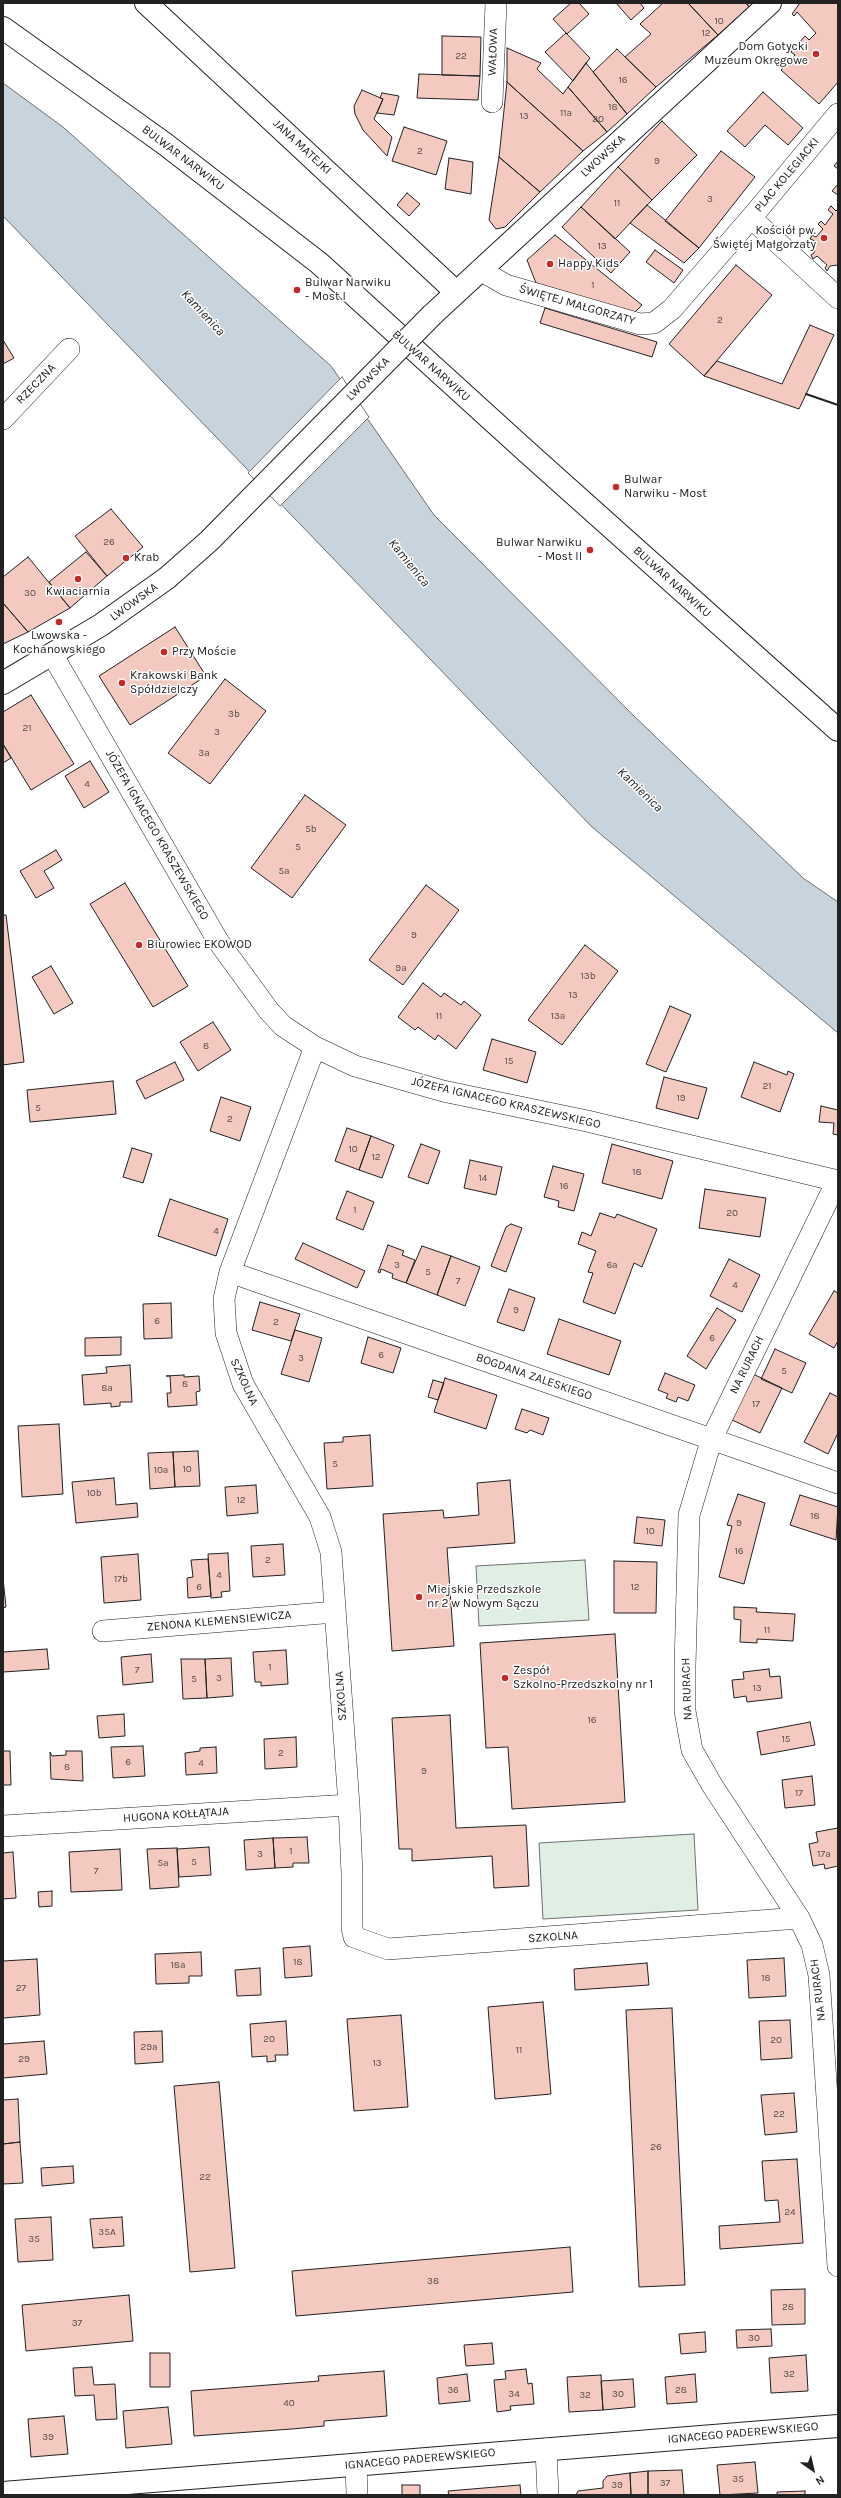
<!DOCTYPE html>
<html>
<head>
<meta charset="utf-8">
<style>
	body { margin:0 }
	#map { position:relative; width:841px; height:2498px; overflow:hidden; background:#fff; font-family:Karla,sans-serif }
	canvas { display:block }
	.frame { position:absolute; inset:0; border:4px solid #222; pointer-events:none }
	.north { position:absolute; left:793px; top:2450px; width:40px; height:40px; -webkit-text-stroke:3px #fff; paint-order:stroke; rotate:146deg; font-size:11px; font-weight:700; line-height:16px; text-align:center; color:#222 }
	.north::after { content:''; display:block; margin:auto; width:14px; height:18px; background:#222; clip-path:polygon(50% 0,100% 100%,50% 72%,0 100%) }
</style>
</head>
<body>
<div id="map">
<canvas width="841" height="2498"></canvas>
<div class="frame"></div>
<div class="north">N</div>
</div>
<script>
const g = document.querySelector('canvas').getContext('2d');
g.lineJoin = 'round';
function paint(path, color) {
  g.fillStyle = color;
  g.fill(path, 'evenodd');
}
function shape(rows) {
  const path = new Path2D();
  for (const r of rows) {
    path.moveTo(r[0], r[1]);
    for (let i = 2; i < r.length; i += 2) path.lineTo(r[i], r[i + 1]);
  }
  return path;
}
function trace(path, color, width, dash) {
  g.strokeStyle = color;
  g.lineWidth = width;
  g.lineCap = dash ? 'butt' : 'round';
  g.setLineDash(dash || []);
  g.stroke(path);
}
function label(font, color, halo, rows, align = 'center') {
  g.font = font + ' Karla,sans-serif';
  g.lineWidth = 3;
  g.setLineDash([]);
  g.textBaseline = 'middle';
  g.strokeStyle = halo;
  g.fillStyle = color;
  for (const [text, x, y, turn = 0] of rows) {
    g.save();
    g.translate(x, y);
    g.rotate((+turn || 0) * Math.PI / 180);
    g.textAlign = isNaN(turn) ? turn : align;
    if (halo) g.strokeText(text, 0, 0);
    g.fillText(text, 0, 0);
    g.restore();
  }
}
const green = shape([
	[585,1560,589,1620,479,1626,476,1566,585,1560],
	[694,1834,698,1910,543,1919,539,1843,694,1834]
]);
paint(green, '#e0efe3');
trace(green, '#6f6f6f', 1);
const water = shape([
	[3,83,63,127,331,366,434,515,634,716,803,878,838,902,838,1033,592,827,3,216,3,83]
]);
paint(water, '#c7d3dd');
trace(water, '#6f6f6f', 1);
const pier = shape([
	[342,377,369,417,280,506,248,473,342,377]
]);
paint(pier, '#fff');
trace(pier, '#6f6f6f', 1);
const building = shape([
	[571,3,579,3,589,14,567,34,553,19,571,3],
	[616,3,640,3,644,8,631,20,616,3],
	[663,3,688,3,718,35,656,87,625,57,651,34,640,24,663,3],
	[688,3,746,3,749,7,718,35,688,3],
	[746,3,754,3,749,7,746,3],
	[800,3,838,3,838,82,819,104,781,70,795,55,791,52,805,36,809,40,816,33,797,12,794,16,792,14,800,3],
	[566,33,590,58,573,81,545,52,566,33],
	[442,36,481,37,480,76,442,75,442,36],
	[507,48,541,63,537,69,563,94,568,87,607,132,583,151,507,82,507,48],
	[617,49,656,87,627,114,593,72,617,49],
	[586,63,627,114,607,132,568,87,586,63],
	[419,74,480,76,478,100,417,98,419,74],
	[507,82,583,151,540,192,499,157,507,82],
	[362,90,383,99,374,119,392,137,387,156,363,130,355,114,354,106,362,90],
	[763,92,803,128,788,145,765,125,745,147,727,131,763,92],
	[382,93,399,96,394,115,377,113,383,99,380,98,382,93],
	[662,121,697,155,652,200,618,167,662,121],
	[404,127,447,141,436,175,392,161,404,127],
	[721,151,755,177,699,248,665,221,721,151],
	[499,157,540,192,505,227,496,229,489,220,499,157],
	[449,158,473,162,471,194,445,189,449,158],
	[838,161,838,169,834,166,838,161],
	[618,167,652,200,615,239,581,207,618,167],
	[838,184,838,195,832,191,838,184],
	[407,193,420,204,409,216,397,205,407,193],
	[647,205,699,248,684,263,630,223,647,205],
	[831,206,836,211,838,209,838,265,830,266,827,271,825,268,827,265,817,256,813,259,811,255,814,253,815,241,810,239,812,235,816,237,823,229,818,224,821,221,825,225,833,214,828,210,831,206],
	[581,207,630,252,611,273,562,227,581,207],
	[555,235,642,305,634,313,536,283,527,260,555,235],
	[655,250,683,270,674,283,646,262,655,250],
	[736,265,772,295,704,376,669,344,736,265],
	[545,308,657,342,652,357,540,323,545,308],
	[810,325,834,335,799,409,704,376,717,361,782,384,810,325],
	[3,340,14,358,3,364,3,340],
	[111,509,143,547,107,576,75,536,111,509],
	[86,552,107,576,70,608,49,582,86,552],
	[28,557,70,608,28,632,3,603,3,577,28,557],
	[3,603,28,632,3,644,3,603],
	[175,627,206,676,130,725,99,676,175,627],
	[225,679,266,711,210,784,168,753,225,679],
	[31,695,74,764,31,790,3,744,3,712,31,695],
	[3,744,11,758,3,763,3,744],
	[90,761,109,792,84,808,65,776,90,761],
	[305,795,346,825,292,898,251,868,305,795],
	[56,850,62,860,44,871,54,888,36,898,20,871,56,850],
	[125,883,188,986,153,1007,90,904,125,883],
	[426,885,459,910,403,985,369,960,426,885],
	[3,915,6,915,24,1062,3,1065,3,915],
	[585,945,618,971,562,1045,528,1020,585,945],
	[51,966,73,1003,54,1014,32,977,51,966],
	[423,983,441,997,444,993,461,1005,464,1001,481,1015,456,1049,438,1035,435,1040,418,1027,415,1030,398,1017,423,983],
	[670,1006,691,1015,666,1072,646,1064,670,1006],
	[213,1022,231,1050,198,1071,180,1042,213,1022],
	[492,1039,536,1052,527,1083,483,1070,492,1039],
	[175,1062,184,1080,145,1099,136,1081,175,1062],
	[754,1062,787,1075,788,1071,794,1074,780,1112,741,1097,754,1062],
	[664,1077,707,1088,698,1119,656,1108,664,1077],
	[113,1081,116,1114,30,1122,27,1090,113,1081],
	[221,1097,251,1107,240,1141,210,1131,221,1097],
	[821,1106,838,1110,838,1135,833,1134,834,1123,819,1122,821,1106],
	[347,1128,371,1136,359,1170,335,1161,347,1128],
	[371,1136,394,1145,382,1178,359,1170,371,1136],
	[421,1144,440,1151,428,1184,408,1177,421,1144],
	[612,1144,673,1161,662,1199,602,1183,612,1144],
	[132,1148,152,1154,143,1183,123,1177,132,1148],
	[470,1160,502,1167,496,1195,464,1188,470,1160],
	[553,1166,584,1174,574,1211,558,1207,559,1201,544,1197,553,1166],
	[705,1189,766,1198,760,1237,699,1228,705,1189],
	[347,1191,374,1202,363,1230,336,1219,347,1191],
	[170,1199,228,1219,216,1256,158,1236,170,1199],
	[600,1213,615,1218,617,1214,657,1229,642,1267,634,1263,615,1314,583,1302,593,1273,588,1272,596,1251,578,1244,582,1232,591,1236,600,1213],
	[511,1224,522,1228,506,1272,491,1266,506,1227,511,1224],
	[303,1243,365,1271,357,1288,295,1259,303,1243],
	[388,1245,404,1251,402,1255,415,1260,406,1283,392,1278,393,1274,381,1269,380,1273,378,1272,388,1245],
	[422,1246,451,1256,437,1295,406,1283,422,1246],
	[451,1256,480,1267,465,1306,437,1295,451,1256],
	[729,1259,760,1275,742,1312,710,1296,729,1259],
	[509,1289,535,1298,524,1331,497,1322,509,1289],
	[834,1291,838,1293,838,1341,834,1348,809,1334,834,1291],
	[260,1302,300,1314,291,1341,252,1330,260,1302],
	[171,1303,172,1338,144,1339,143,1304,171,1303],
	[717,1308,736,1320,706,1369,687,1356,717,1308],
	[559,1319,621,1341,609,1375,547,1354,559,1319],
	[295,1330,322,1338,309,1382,281,1374,295,1330],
	[121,1337,121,1355,85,1356,85,1338,121,1337],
	[368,1337,401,1348,393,1373,361,1363,368,1337],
	[775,1349,806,1363,792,1393,761,1379,775,1349],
	[130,1365,132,1402,120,1402,120,1406,111,1407,111,1403,84,1405,82,1375,107,1373,106,1367,130,1365],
	[665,1373,695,1385,688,1401,678,1397,676,1402,666,1398,668,1394,658,1390,665,1373],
	[751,1373,782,1388,760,1433,730,1419,751,1373],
	[184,1375,184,1377,199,1376,200,1391,196,1392,197,1405,168,1407,167,1393,171,1393,170,1376,166,1376,184,1375],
	[445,1378,497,1395,486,1429,434,1412,445,1378],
	[433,1380,444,1383,438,1400,428,1397,433,1380],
	[830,1393,838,1397,838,1433,828,1454,804,1442,830,1393],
	[522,1409,549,1418,543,1435,530,1430,527,1433,515,1429,522,1409],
	[59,1424,63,1494,22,1497,18,1426,59,1424],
	[370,1435,373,1486,327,1489,324,1443,343,1442,343,1437,370,1435],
	[198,1451,200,1486,175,1487,173,1452,198,1451],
	[173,1452,175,1487,150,1489,148,1453,173,1452],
	[114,1478,116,1505,137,1503,138,1517,76,1523,72,1482,114,1478],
	[510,1480,515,1543,447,1548,454,1646,392,1651,383,1514,443,1510,444,1518,479,1515,477,1483,510,1480],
	[256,1485,258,1513,227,1516,225,1487,256,1485],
	[738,1494,765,1503,744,1584,719,1577,732,1526,727,1525,738,1494],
	[800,1495,838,1507,836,1540,790,1525,800,1495],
	[637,1517,665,1520,662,1546,634,1543,637,1517],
	[283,1544,285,1575,253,1577,251,1546,283,1544],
	[228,1553,230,1591,221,1592,222,1597,211,1598,208,1554,228,1553],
	[138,1554,141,1600,104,1603,101,1557,138,1554],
	[208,1559,211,1596,188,1598,187,1578,193,1577,191,1560,208,1559],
	[614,1561,657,1562,656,1613,614,1613,614,1561],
	[3,1578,6,1607,3,1608,3,1578],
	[734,1607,757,1608,756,1612,795,1614,793,1641,757,1639,757,1643,740,1642,741,1620,734,1619,734,1607],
	[615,1634,625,1802,512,1809,508,1747,486,1748,480,1643,615,1634],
	[47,1649,49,1669,3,1672,3,1652,47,1649],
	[286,1650,288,1684,261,1686,261,1682,255,1682,253,1652,286,1650],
	[151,1654,153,1682,123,1685,121,1657,151,1654],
	[231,1658,233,1696,207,1698,205,1659,231,1658],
	[181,1659,205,1659,207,1698,183,1699,181,1659],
	[769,1669,770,1677,780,1676,782,1698,747,1702,746,1696,734,1698,732,1680,744,1679,743,1672,769,1669],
	[124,1714,125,1736,99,1738,97,1716,124,1714],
	[450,1715,456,1828,526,1825,529,1886,494,1888,492,1856,412,1861,412,1849,399,1849,392,1718,450,1715],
	[810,1722,815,1745,761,1755,757,1732,810,1722],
	[296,1737,297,1767,265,1769,264,1739,296,1737],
	[143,1746,145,1776,113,1778,111,1747,143,1746],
	[216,1747,217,1773,186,1775,185,1753,200,1751,200,1748,216,1747],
	[3,1751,10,1751,11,1785,3,1785,3,1751],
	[66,1751,82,1751,83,1781,51,1779,50,1752,52,1756,66,1755,66,1751],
	[812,1776,815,1805,785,1808,782,1780,812,1776],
	[838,1828,838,1866,825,1869,824,1864,813,1866,809,1844,818,1842,816,1832,838,1828],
	[307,1837,309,1863,293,1863,293,1867,275,1868,273,1838,307,1837],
	[273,1838,275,1868,246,1870,244,1840,273,1838],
	[209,1847,211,1875,179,1877,177,1849,209,1847],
	[177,1848,179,1887,150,1889,147,1849,177,1848],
	[120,1849,122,1890,71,1892,69,1852,120,1849],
	[13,1852,16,1898,3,1899,3,1853,13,1852],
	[52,1891,52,1906,39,1907,38,1892,52,1891],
	[310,1946,312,1976,285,1978,283,1948,310,1946],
	[201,1952,202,1976,189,1976,189,1983,156,1984,155,1954,201,1952],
	[784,1958,786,1996,749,1998,747,1960,784,1958],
	[37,1959,40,2015,3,2018,3,1961,37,1959],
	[647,1963,649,1985,575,1990,574,1969,647,1963],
	[260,1968,261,1995,237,1996,235,1970,260,1968],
	[543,2002,551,2094,495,2099,488,2007,543,2002],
	[672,2008,685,2285,639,2287,626,2010,672,2008],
	[401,2015,408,2107,354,2111,347,2019,401,2015],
	[790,2020,792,2058,761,2060,759,2021,790,2020],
	[286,2021,288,2055,275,2055,276,2061,267,2062,267,2056,252,2057,250,2024,286,2021],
	[162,2031,163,2062,135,2064,134,2032,162,2031],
	[44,2041,47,2074,3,2078,3,2044,44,2041],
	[219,2082,235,2268,190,2272,174,2086,219,2082],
	[794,2093,797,2132,765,2135,761,2095,794,2093],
	[18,2099,20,2142,3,2144,3,2100,18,2099],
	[20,2142,23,2183,3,2184,3,2144,20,2142],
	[797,2159,803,2243,720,2249,719,2226,780,2222,778,2200,765,2201,762,2161,797,2159],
	[73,2166,74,2183,42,2186,41,2168,73,2166],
	[51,2217,53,2260,18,2262,15,2219,51,2217],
	[122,2217,124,2246,93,2248,90,2219,122,2217],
	[570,2247,573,2292,296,2316,292,2271,570,2247],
	[805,2289,805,2324,772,2325,771,2290,805,2289],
	[129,2295,133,2341,26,2351,22,2305,129,2295],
	[771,2329,772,2346,737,2348,736,2330,771,2329],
	[705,2332,706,2352,681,2354,679,2334,705,2332],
	[492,2343,494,2364,466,2366,464,2345,492,2343],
	[150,2353,170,2353,170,2387,150,2387,150,2353],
	[806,2355,808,2391,771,2393,769,2358,806,2355],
	[92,2367,94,2385,115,2384,117,2419,96,2420,94,2395,75,2396,73,2368,92,2367],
	[526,2369,528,2384,532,2383,534,2404,510,2406,511,2410,497,2412,494,2380,506,2379,505,2371,526,2369],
	[384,2371,387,2416,324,2421,324,2426,292,2429,194,2436,191,2391,319,2381,318,2376,384,2371],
	[467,2374,470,2401,439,2404,437,2378,467,2374],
	[695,2374,697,2402,667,2404,665,2377,695,2374],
	[601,2375,603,2410,569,2412,567,2377,601,2375],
	[633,2379,635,2407,603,2410,601,2381,633,2379],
	[168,2407,172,2444,126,2448,123,2411,168,2407],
	[64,2416,68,2454,31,2457,28,2419,64,2416],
	[755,2462,758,2493,720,2495,717,2465,755,2462],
	[682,2470,684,2495,648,2495,648,2471,682,2470],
	[648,2471,648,2495,631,2495,630,2473,648,2471],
	[630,2473,631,2495,576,2495,578,2491,603,2488,603,2481,607,2476,630,2473],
	[402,2485,420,2485,420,2495,402,2495,402,2485],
	[520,2485,521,2495,449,2495,448,2491,520,2485],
	[805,2491,805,2495,777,2495,777,2492,805,2491]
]);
paint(building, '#f3c9c0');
trace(building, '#222', 1);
const street = shape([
	[492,102,496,3],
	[838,114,751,218,838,298],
	[480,270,506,285,640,324,654,323,672,309,751,218],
	[3,419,69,349],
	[52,654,218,941,269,1011,283,1026,315,1047,355,1066,443,1091,587,1121,838,1181],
	[315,1047,230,1272,224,1299,226,1333,243,1384,320,1517,331,1552,349,1805,352,1874,352,1928,354,1937,388,1949,799,1918],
	[837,1181,712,1438,689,1515,685,1666,685,1711,692,1750,712,1785,799,1918,812,1945,819,1975,838,2266],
	[230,1272,838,1483],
	[103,1631,335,1612],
	[3,1826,349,1805],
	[546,2449,548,2495],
	[356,2465,357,2495]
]);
const secondary = shape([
	[146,3,456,292],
	[3,28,165,144,319,263,527,452,838,730],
	[432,315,770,3],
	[3,683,101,625,167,578],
	[3,2493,838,2426]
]);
trace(street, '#222', 22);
trace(secondary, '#222', 24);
trace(street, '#fff', 21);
trace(secondary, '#fff', 22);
const secondaryBridge = shape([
	[167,578,209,541,432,315]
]);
trace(secondaryBridge, '#222', 24, []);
trace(secondaryBridge, '#fff', 22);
trace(shape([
	[806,394,838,405]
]), '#222', 2);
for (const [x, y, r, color] of [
	[816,54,4,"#c62828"],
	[824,238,4,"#c62828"],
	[550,264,4,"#c62828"],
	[297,290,4,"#c62828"],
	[616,487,4,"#c62828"],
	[590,550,4,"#c62828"],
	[126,558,4,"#c62828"],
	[78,579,4,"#c62828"],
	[59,622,4,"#c62828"],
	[164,652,4,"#c62828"],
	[122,683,4,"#c62828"],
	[139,945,4,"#c62828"],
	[419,1597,4,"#c62828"],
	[505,1678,4,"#c62828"]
]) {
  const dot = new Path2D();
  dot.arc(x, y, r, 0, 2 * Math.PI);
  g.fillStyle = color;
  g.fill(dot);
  trace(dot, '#fff', 1.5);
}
label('10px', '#564c4a', null, [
	["10",719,21],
	["12",706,33],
	["22",461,56],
	["16",623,80],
	["18",613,107],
	["11a",566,113],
	["13",524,116],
	["20",598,119],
	["2",420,151],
	["9",657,161],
	["3",710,199],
	["11",617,203],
	["13",602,246],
	["1",593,285],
	["2",720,320],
	["26",109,542],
	["30",30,593],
	["3b",234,714],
	["21",27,728],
	["3",217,732],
	["3a",204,753],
	["4",87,784],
	["5b",311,829],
	["5",298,847],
	["5a",284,871],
	["9",414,935],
	["9a",401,968],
	["13b",588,976],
	["13",573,995],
	["11",439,1016],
	["13a",558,1016],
	["8",206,1046],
	["15",509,1061],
	["21",767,1086],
	["19",681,1098],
	["5",38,1108],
	["2",230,1119],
	["10",353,1149],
	["12",376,1157],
	["18",637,1172],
	["14",483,1178],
	["16",564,1186],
	["1",355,1210],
	["20",732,1213],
	["4",216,1231],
	["3",397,1265],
	["6a",612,1265],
	["5",428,1272],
	["7",458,1281],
	["4",735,1285],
	["9",516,1310],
	["6",157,1321],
	["2",276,1322],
	["6",712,1338],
	["6",381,1355],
	["3",301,1358],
	["5",784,1371],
	["8",185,1384],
	["8a",107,1388],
	["17",756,1404],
	["5",335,1464],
	["10",187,1469],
	["10a",161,1470],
	["10b",94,1493],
	["12",241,1500],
	["18",815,1516],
	["9",739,1523],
	["10",650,1531],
	["16",739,1551],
	["2",268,1560],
	["4",219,1575],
	["17b",121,1579],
	["6",199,1587],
	["12",635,1587],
	["11",767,1630],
	["1",270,1667],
	["7",137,1670],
	["3",219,1678],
	["5",194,1679],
	["13",757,1688],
	["16",592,1720],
	["15",786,1739],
	["2",281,1753],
	["6",128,1762],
	["4",201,1763],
	["8",67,1767],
	["9",424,1771],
	["17",799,1793],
	["1",291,1851],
	["3",260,1854],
	["17a",824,1854],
	["5",194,1862],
	["5a",163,1863],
	["7",96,1871],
	["18",298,1962],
	["18a",178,1965],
	["18",766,1978],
	["27",21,1988],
	["20",269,2039],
	["20",776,2040],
	["29a",149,2047],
	["11",519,2050],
	["29",24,2059],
	["13",377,2063],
	["22",779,2114],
	["26",656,2147],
	["22",205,2177],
	["24",790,2212],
	["35A",107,2232],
	["35",34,2239],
	["38",433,2281],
	["28",788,2307],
	["37",77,2323],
	["30",754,2338],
	["32",789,2374],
	["36",453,2390],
	["28",681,2390],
	["34",514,2394],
	["30",618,2394],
	["32",585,2395],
	["40",289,2403],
	["39",48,2437],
	["35",738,2479],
	["37",665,2483],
	["39",617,2485]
]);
label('12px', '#222', '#fff', [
	["Dom Gotycki",808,47,"right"],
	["Muzeum Okręgowe",808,61,"right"],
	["Kościół pw.",816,231,"right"],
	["Świętej Małgorzaty",816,245,"right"],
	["Happy Kids",558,264],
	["Bulwar Narwiku",305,283],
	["- Most I",305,297],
	["Bulwar",624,480],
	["Narwiku - Most",624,494],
	["Bulwar Narwiku",582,543,"right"],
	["- Most II",582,557,"right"],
	["Krab",134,558],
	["Kwiaciarnia",78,592,"center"],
	["Lwowska -",59,636,"center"],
	["Kochanowskiego",59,650,"center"],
	["Przy Moście",172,652],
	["Krakowski Bank",130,676],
	["Spółdzielczy",130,690],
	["Biurowiec EKOWOD",147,945],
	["Miejskie Przedszkole",427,1590],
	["nr 2 w Nowym Sączu",427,1604],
	["Zespół",513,1671],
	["Szkolno-Przedszkolny nr 1",513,1685]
], 'left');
label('12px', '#222', '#fff', [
	["WAŁOWA",493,52,-88],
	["JANA MATEJKI",302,147,43],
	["LWOWSKA",603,156,-43],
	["BULWAR NARWIKU",183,158,37],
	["PLAC KOLEGIACKI",787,175,-50],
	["ŚWIĘTEJ MAŁGORZATY",577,305,16],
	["BULWAR NARWIKU",431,366,42],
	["LWOWSKA",368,379,-45],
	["RZECZNA",36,384,-46],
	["BULWAR NARWIKU",672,582,42],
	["LWOWSKA",134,602,-36],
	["JÓZEFA IGNACEGO KRASZEWSKIEGO",157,835,60],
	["JÓZEFA IGNACEGO KRASZEWSKIEGO",506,1103,13],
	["NA RURACH",747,1365,-64],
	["BOGDANA ZALESKIEGO",534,1377,19],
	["SZKOLNA",244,1382,65],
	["ZENONA KLEMENSIEWICZA",219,1621,-5],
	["NA RURACH",687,1689,-92],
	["SZKOLNA",341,1696,-94],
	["HUGONA KOŁŁĄTAJA",176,1815,-4],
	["SZKOLNA",553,1937,-4],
	["NA RURACH",818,1990,-97],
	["IGNACEGO PADEREWSKIEGO",743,2433,-5],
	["IGNACEGO PADEREWSKIEGO",420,2459,-5]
]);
label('italic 13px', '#222', '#fff', [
	["Kamienica",203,313,47],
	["Kamienica",409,563,51],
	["Kamienica",640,790,44]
]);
</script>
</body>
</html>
